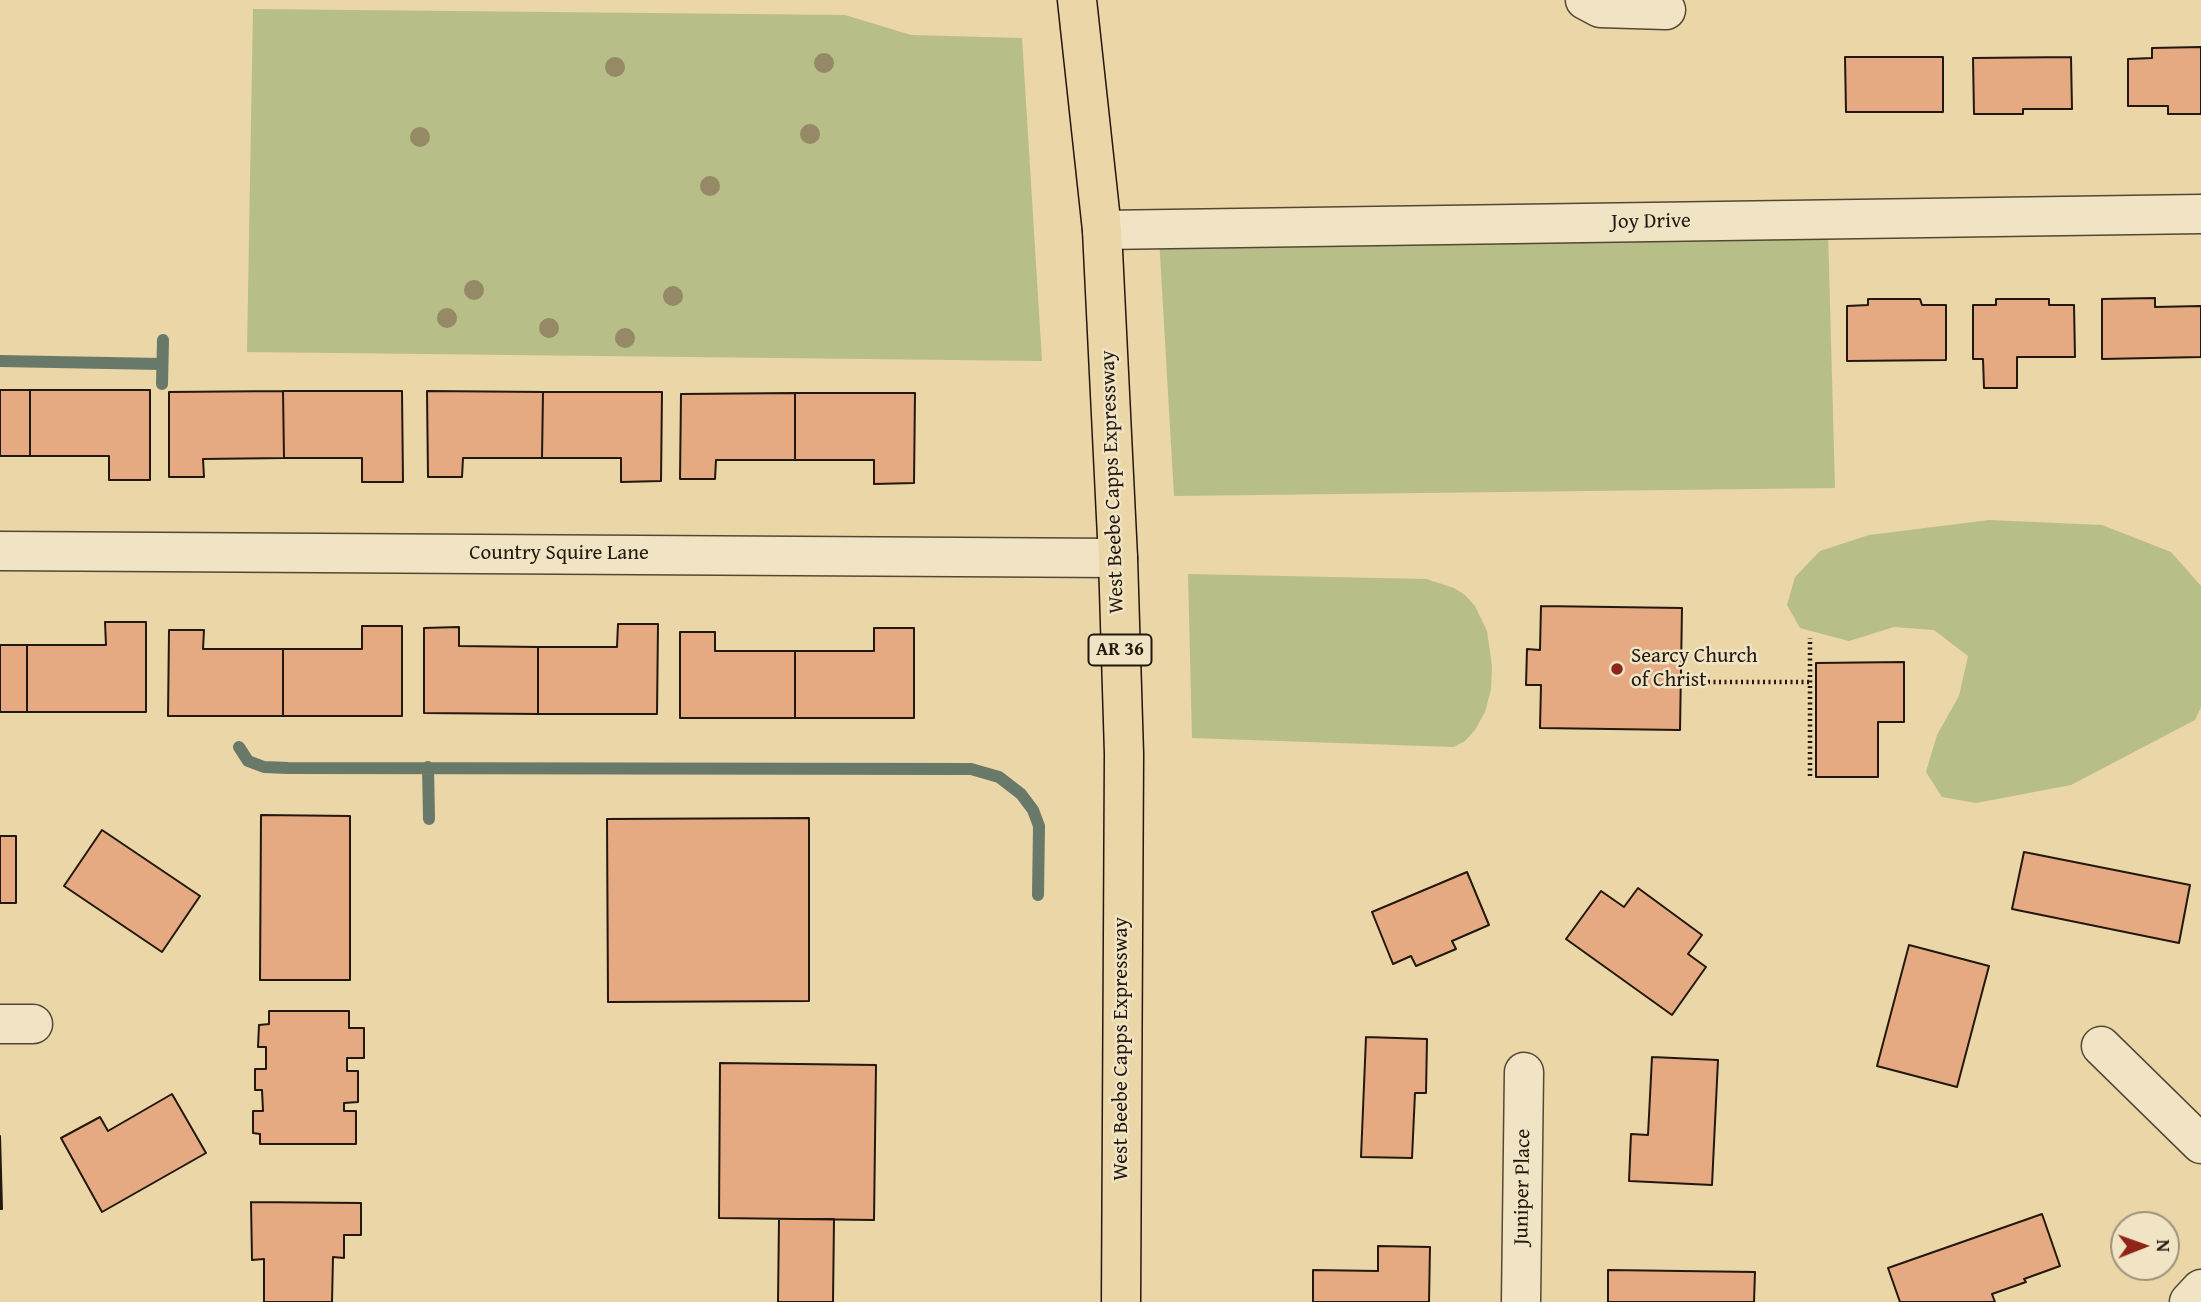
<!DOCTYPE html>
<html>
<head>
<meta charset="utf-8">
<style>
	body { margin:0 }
	#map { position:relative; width:2201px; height:1302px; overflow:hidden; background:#ead6a6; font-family:"Gentium Book Plus",serif }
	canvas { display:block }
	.north { position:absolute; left:2110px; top:1211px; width:70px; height:70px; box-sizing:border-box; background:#f1e4c5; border:2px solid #9e927c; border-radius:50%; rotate:89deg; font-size:19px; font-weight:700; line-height:28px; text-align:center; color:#22180e }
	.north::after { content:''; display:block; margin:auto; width:24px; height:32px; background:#8f2418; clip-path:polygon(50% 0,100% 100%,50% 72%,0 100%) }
</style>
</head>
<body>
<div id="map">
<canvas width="2201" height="1302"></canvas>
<div class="north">N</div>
</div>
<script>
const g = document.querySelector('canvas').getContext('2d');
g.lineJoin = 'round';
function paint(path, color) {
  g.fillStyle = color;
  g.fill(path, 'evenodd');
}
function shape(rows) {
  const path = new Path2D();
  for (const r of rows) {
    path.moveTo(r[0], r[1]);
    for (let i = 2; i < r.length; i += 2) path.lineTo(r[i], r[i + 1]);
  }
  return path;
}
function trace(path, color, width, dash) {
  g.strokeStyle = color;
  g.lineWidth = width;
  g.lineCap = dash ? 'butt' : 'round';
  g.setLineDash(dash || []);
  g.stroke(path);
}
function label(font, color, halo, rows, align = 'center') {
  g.font = font + ' "Gentium Book Plus",serif';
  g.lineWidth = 5;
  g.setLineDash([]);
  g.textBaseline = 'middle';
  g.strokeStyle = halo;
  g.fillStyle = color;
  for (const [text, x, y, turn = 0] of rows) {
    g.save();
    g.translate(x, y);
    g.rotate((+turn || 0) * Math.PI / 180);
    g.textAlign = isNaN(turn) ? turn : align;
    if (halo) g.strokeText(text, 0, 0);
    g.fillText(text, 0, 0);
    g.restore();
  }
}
paint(shape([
	[253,9,845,15,911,35,1022,38,1042,361,247,352],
	[1828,231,1835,488,1174,496,1159,237],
	[1989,520,2102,525,2171,552,2201,586,2201,707,2195,720,2071,785,1976,803,1942,797,1926,772,1937,735,1959,696,1968,656,1934,630,1894,627,1849,641,1800,628,1787,605,1795,577,1820,551,1869,535],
	[1188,574,1426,579,1454,588,1465,595,1475,606,1487,631,1492,666,1491,689,1485,712,1475,730,1465,741,1454,747,1192,738]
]), '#b7be87');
trace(shape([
	[0,361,162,364],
	[162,384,163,340],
	[239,747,248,761,264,767,288,768,971,769,999,777,1021,794,1033,810,1039,826,1038,895],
	[428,767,429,819]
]), '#697969', 12);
const building = shape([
	[2201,47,2201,114,2168,114,2168,106,2128,106,2128,59,2152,58,2152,48,2201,47],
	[1845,57,1943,57,1943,112,1846,112,1845,57],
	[2071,57,2072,109,2023,109,2023,114,1974,114,1973,58,2071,57],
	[2155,298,2155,307,2201,306,2201,357,2102,359,2102,299,2155,298],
	[1868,299,1920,299,1922,305,1946,305,1946,360,1847,361,1847,306,1868,305,1868,299],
	[1996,299,2049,299,2049,305,2074,305,2075,357,2017,357,2017,388,1984,388,1983,359,1973,359,1973,305,1996,305,1996,299],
	[0,390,30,390,30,456,0,456,0,390],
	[30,390,150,390,150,480,109,480,109,456,30,456,30,390],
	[283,391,402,391,403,482,362,482,362,458,284,458,283,391],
	[283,391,284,458,203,459,204,477,169,477,169,392,283,391],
	[427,391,543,392,542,458,463,458,462,477,428,477,427,391],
	[543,392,662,392,661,481,621,482,621,458,542,458,543,392],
	[795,393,795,460,716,460,715,479,680,479,681,394,795,393],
	[795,393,915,393,914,483,874,484,874,460,795,460,795,393],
	[1541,606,1682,608,1680,730,1540,728,1541,685,1526,685,1527,649,1540,650,1541,606],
	[105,622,146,622,146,712,27,712,27,645,106,645,105,622],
	[618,624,658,624,657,714,538,714,538,647,617,647,618,624],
	[362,626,402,626,402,716,283,716,283,649,362,649,362,626],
	[459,627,459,646,538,647,538,714,424,713,424,628,459,627],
	[874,628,914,628,914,718,795,718,795,651,874,651,874,628],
	[169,630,204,630,203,649,283,649,283,716,168,716,169,630],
	[680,632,715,632,715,651,795,651,795,718,680,718,680,632],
	[0,645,27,645,27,712,0,712,0,645],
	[1904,662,1904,722,1878,722,1878,777,1816,777,1816,663,1904,662],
	[261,815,350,816,350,980,260,980,261,815],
	[809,818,809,1001,608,1002,607,819,809,818],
	[102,830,200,896,162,952,64,886,102,830],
	[0,836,16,836,16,903,0,903,0,836],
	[2024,852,2190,885,2179,943,2012,909,2024,852],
	[1467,872,1489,925,1452,941,1456,949,1416,966,1411,956,1393,964,1372,912,1467,872],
	[1638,888,1702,935,1688,954,1706,967,1672,1015,1566,939,1601,891,1624,907,1638,888],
	[1909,945,1989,966,1957,1087,1877,1066,1909,945],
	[269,1011,349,1011,349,1028,364,1028,364,1058,347,1058,347,1071,358,1071,358,1102,344,1103,344,1111,356,1111,356,1144,260,1144,260,1134,253,1133,253,1111,263,1111,262,1090,255,1090,255,1069,266,1069,266,1047,258,1047,259,1025,269,1024,269,1011],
	[1366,1037,1427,1039,1426,1093,1415,1093,1412,1158,1361,1157,1366,1037],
	[1652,1057,1718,1060,1712,1185,1629,1181,1631,1134,1648,1135,1652,1057],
	[720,1063,876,1065,874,1220,719,1218,720,1063],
	[172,1094,206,1153,102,1212,61,1138,100,1117,108,1131,172,1094],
	[0,1136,2,1209,0,1209,0,1136],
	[251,1202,361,1203,361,1235,344,1235,344,1258,333,1257,332,1302,264,1302,264,1259,252,1260,251,1202],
	[2042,1214,2060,1266,2024,1279,2026,1282,1992,1294,1995,1302,1900,1302,1888,1268,2042,1214],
	[779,1219,834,1219,833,1302,778,1302,779,1219],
	[1378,1246,1430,1247,1429,1302,1313,1302,1313,1270,1378,1271,1378,1246],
	[1608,1270,1755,1272,1754,1302,1608,1302,1608,1270]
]);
paint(building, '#e5aa82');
trace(building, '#22180e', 2);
const minor = shape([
	[1585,0,1600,8,1666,10],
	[1102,230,2201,214],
	[0,551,1118,558],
	[0,1024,33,1024],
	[2101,1046,2201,1144],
	[1521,1302,1524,1072],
	[2189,1302,2201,1289]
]);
const major = shape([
	[1077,0,1102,230,1118,558,1124,754,1121,1302]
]);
trace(minor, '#544834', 41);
trace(major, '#22180e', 41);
trace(shape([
	[1686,682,1810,682],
	[1810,776,1810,638]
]), '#22180e', 4.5, [2, 3.5]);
trace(minor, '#f1e4c5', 38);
trace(major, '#ead6a6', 38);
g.fillStyle = '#958966';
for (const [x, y] of [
	[824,63],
	[615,67],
	[810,134],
	[420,137],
	[710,186],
	[474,290],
	[673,296],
	[447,318],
	[549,328],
	[625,338]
]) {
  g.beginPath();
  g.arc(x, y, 10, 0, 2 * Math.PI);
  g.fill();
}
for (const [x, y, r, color] of [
	[1617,669,7,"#8f2418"]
]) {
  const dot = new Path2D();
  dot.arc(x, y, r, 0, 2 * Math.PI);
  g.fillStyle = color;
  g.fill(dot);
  trace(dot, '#f1e4c5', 2.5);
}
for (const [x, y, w] of [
	[1120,650,63]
]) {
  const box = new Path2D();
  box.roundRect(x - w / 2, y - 15.5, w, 31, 5);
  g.fillStyle = '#f1e4c5';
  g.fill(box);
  trace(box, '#22180e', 2);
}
label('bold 19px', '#22180e', null, [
	["AR 36",1120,650]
]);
label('21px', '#22180e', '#f1e4c5', [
	["Joy Drive",1651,222,-1],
	["West Beebe Capps Expressway",1113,482,-92],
	["Country Squire Lane",559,554],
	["West Beebe Capps Expressway",1122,1049,-90],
	["Juniper Place",1523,1187,-89]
]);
label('21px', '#22180e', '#f1e4c5', [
	["Searcy Church",1631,657],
	["of Christ",1631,681]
], 'left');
</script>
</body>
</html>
